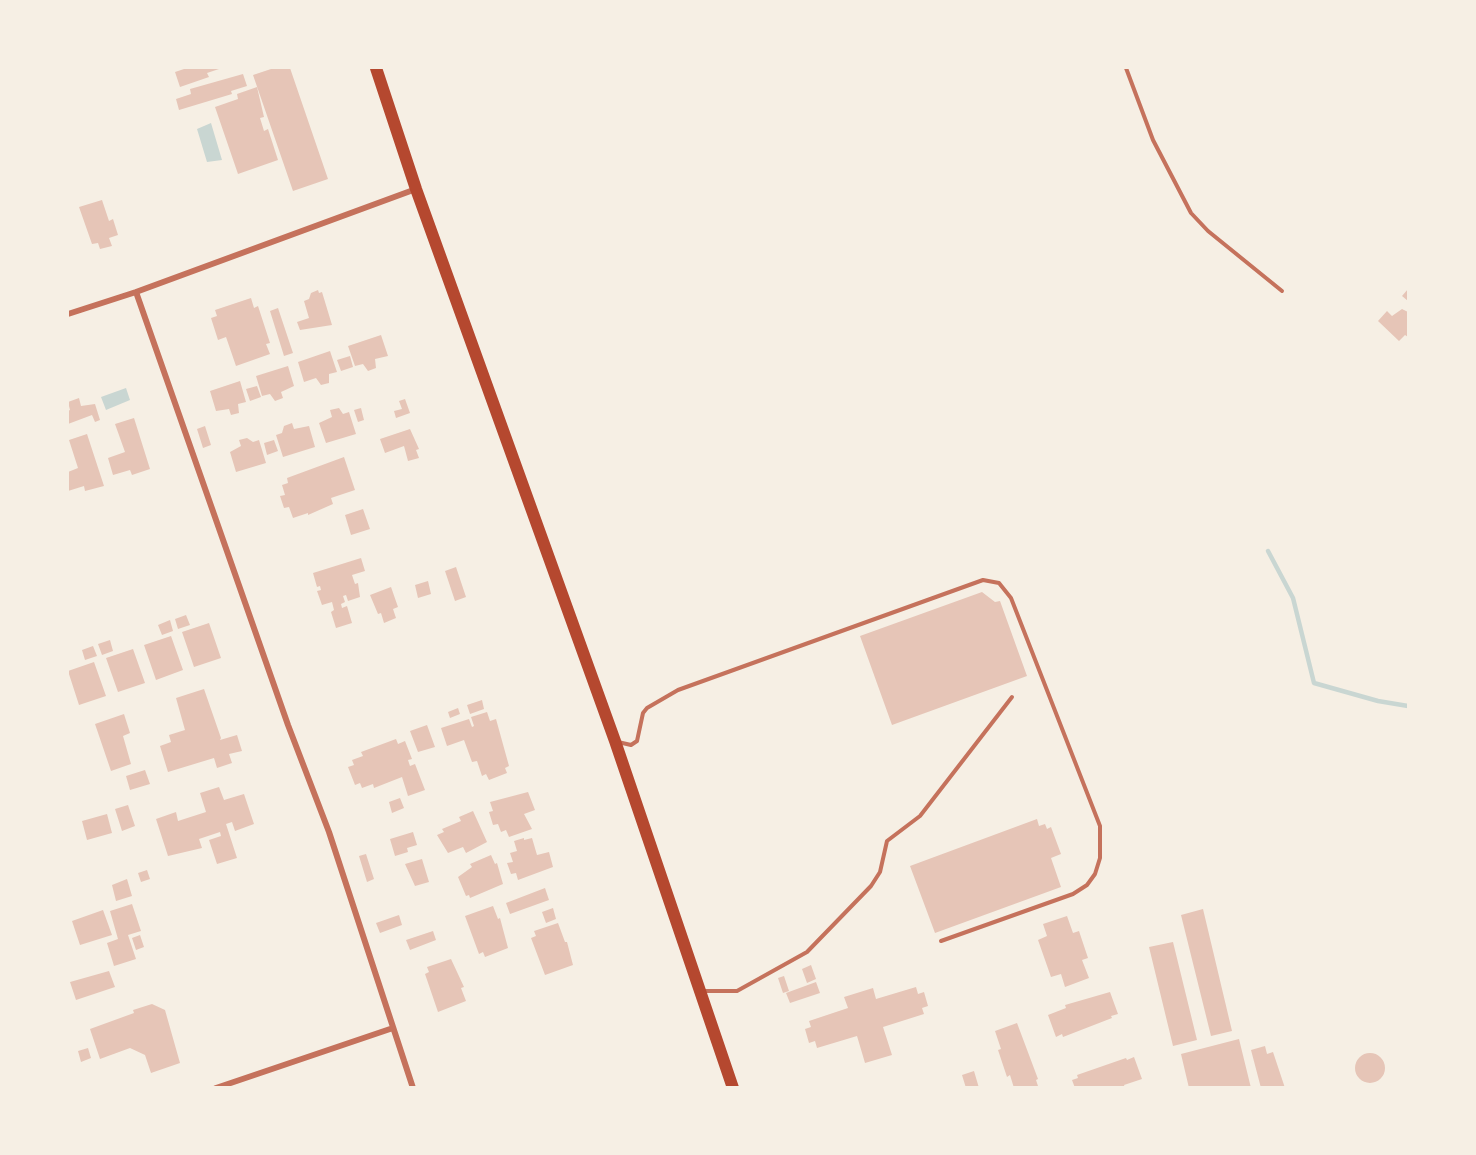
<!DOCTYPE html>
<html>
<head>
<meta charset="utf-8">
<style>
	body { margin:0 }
	#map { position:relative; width:1476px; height:1155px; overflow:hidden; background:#f6efe4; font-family:Karla,sans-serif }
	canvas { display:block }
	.frame { position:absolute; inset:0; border:69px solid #f6efe4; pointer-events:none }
</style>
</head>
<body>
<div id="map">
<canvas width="1476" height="1155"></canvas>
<div class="frame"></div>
</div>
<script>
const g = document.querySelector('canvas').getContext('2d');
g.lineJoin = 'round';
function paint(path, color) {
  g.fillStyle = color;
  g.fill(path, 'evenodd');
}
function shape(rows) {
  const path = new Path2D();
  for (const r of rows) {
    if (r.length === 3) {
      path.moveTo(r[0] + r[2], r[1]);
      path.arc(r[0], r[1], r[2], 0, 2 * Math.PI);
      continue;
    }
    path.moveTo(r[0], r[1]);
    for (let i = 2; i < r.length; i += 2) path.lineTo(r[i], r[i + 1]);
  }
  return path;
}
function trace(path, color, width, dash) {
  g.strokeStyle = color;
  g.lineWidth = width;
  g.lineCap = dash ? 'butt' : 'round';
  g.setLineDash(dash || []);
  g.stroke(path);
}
paint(shape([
	[211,123,222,160,207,162,197,129],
	[126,388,130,400,106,410,101,397]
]), '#c9d6d2');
trace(shape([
	[1268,551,1293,598,1314,683,1378,701,1408,706]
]), '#c9d6d2', 4.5);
paint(shape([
	[187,68,222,68,207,73,209,77,180,87,175,72],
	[274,68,290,68,328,179,293,191,253,75],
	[243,74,247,86,231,91,232,94,179,110,176,99,191,94,190,89],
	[257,87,264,117,260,118,264,131,268,129,278,160,238,174,215,107,238,99,237,94],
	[102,200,109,221,113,219,118,235,109,238,112,246,100,249,98,243,92,244,79,207],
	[1408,289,1408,301,1402,296],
	[318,290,319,293,322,292,332,325,300,330,297,322,309,318,304,301,309,299,311,293],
	[251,298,254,308,258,306,270,343,266,344,270,354,236,366,226,337,218,340,211,318,217,316,215,310],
	[278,308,293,353,284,356,270,311],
	[1402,309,1408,312,1408,337,1405,335,1399,341,1378,321,1387,311,1392,316],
	[381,335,388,356,375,359,376,368,368,371,363,364,355,366,348,346],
	[330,351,337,372,329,374,329,383,321,385,316,378,304,382,298,362],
	[350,356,353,367,341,371,337,360],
	[288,366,294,386,281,392,283,398,275,401,270,394,262,396,256,376],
	[240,381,246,402,238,404,239,413,231,415,229,409,216,411,210,391],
	[257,386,261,397,250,401,246,389],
	[79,398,81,406,95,404,100,420,95,422,92,415,68,424,68,411,70,410,68,402],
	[405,399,410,413,396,418,394,411,402,409,399,401],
	[339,408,343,414,349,412,356,434,326,443,319,423,332,417,330,410],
	[361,408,364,420,358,422,354,410],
	[134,418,150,469,132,475,130,470,113,475,108,458,125,452,115,424],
	[292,423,294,429,309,426,315,447,283,457,276,435,282,433,284,426],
	[205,426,211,445,203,448,197,429],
	[410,429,419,449,416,450,419,458,408,461,404,446,385,453,380,439],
	[87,434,104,486,85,491,84,486,68,491,68,472,78,468,69,440],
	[247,438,253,442,259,440,266,463,236,472,230,452,241,446,239,440],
	[274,440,278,451,267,455,264,443],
	[344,457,355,490,331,498,333,504,308,515,308,513,293,518,289,507,284,508,280,496,285,495,282,485,288,483,287,478],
	[363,509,370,529,351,535,345,515],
	[361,558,365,571,352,575,355,584,358,583,360,597,348,601,346,595,343,596,345,602,341,604,342,608,347,606,352,623,336,628,331,612,334,610,332,602,322,605,317,591,321,590,320,586,317,587,313,573],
	[456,567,466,597,455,601,445,571],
	[428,581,431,594,418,598,415,585],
	[391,587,398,607,393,609,396,618,384,623,381,613,378,614,370,595],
	[982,592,995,602,1000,601,1027,676,892,725,860,636],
	[186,615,190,625,178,629,175,619],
	[170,620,173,631,162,635,158,625],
	[209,623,221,658,194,667,182,632],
	[171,636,183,670,156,680,144,645],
	[110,640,113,651,102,655,98,644],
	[93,646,97,656,85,660,82,650],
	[133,649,145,683,118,692,106,658],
	[94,662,106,696,79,705,68,671],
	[204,689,221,738,220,740,237,735,242,751,229,754,232,763,217,768,214,758,168,772,160,746,171,742,169,735,185,730,176,698],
	[482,700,484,709,470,714,467,705],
	[458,708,460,714,450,718,448,712],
	[487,712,490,721,496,719,509,766,505,768,507,773,489,780,486,774,482,776,477,761,472,762,464,740,447,746,441,728,469,719,472,727,474,726,471,717],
	[124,714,130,733,123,736,131,764,111,771,95,724],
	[427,725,435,747,418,752,410,731],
	[396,739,398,744,405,741,412,759,408,760,410,766,415,764,425,790,408,796,402,777,374,788,373,784,362,788,360,783,355,785,348,767,354,765,352,760,363,756,361,752],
	[145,770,150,784,130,790,126,776],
	[219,787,224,800,244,794,254,824,235,831,232,822,226,824,237,858,217,864,209,840,221,836,220,832,199,839,202,848,168,856,156,819,176,812,178,821,206,812,200,793],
	[528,792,535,810,524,814,532,829,509,837,506,830,501,832,498,824,493,825,489,812,493,811,490,802],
	[400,798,404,808,392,813,389,802],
	[128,805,135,826,122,831,115,809],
	[473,811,487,842,466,853,463,847,448,853,437,835,444,832,442,829,461,821,459,817],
	[107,814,112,833,87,840,82,821],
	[1037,819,1039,826,1045,824,1047,829,1051,827,1061,854,1051,858,1061,887,935,933,910,866],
	[413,832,417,845,407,848,408,852,395,856,390,839],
	[524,838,524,840,532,838,537,855,549,852,553,867,518,880,516,873,511,874,507,863,513,862,510,853,517,851,514,841],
	[366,854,374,879,367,882,359,856],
	[491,855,495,864,497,863,503,884,470,898,469,895,466,896,458,877,472,867,470,864],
	[422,859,429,882,415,886,405,864],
	[147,870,150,879,141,882,138,873],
	[127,879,132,896,116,901,112,885],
	[545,888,549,900,510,914,506,903],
	[132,904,141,931,128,935,136,959,114,966,107,943,118,939,110,911],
	[493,906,498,919,500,918,508,948,485,957,483,952,479,954,465,916],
	[553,908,556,919,546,923,542,912],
	[1203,909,1232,1031,1211,1036,1181,915],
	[103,910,112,935,80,945,72,921],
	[399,915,402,925,380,933,376,923],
	[1067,916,1073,933,1079,931,1088,958,1082,960,1089,978,1065,987,1061,974,1051,977,1038,940,1047,936,1043,924],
	[558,923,565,942,567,942,573,965,545,975,531,938,536,936,534,931],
	[433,931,436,940,410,950,406,940],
	[140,935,144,947,136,950,132,938],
	[1173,942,1197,1040,1173,1046,1149,947],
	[451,959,464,987,461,988,466,1001,438,1012,425,974,429,972,427,967],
	[811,965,816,979,807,983,802,969],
	[109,971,115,987,76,1000,70,982],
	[784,976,789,991,783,993,778,978],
	[816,982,820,993,790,1003,786,993],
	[916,987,918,994,924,992,928,1006,922,1008,924,1014,883,1027,892,1055,865,1063,857,1036,817,1048,815,1041,809,1043,805,1029,811,1027,809,1021,848,1008,844,997,873,988,876,999],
	[1110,992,1118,1014,1111,1016,1112,1018,1063,1037,1062,1034,1056,1037,1048,1015,1066,1008,1065,1005],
	[152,1004,165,1010,180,1063,151,1073,145,1055,130,1048,100,1059,90,1029,134,1013,133,1010],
	[1017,1023,1038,1079,1036,1080,1038,1086,1034,1088,1014,1088,1010,1075,1007,1077,998,1050,1001,1049,995,1031],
	[1239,1039,1251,1088,1189,1088,1181,1054],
	[1265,1046,1267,1054,1273,1052,1285,1088,1261,1088,1251,1050],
	[88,1048,91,1058,81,1062,78,1051],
	[1370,1068,15],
	[1134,1057,1142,1079,1124,1085,1125,1088,1075,1088,1072,1080,1078,1078,1077,1075,1126,1058,1127,1060],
	[974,1071,979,1088,966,1088,962,1075]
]), '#e6c5b7');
trace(shape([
	[1126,68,1153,140,1191,213,1208,231,1282,291],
	[618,742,631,745,637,741,643,713,647,708,678,690,983,580,999,583,1011,598,1100,826,1100,858,1095,874,1087,885,1073,894,941,941],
	[703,991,737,991,807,952,871,886,880,872,887,841,920,816,1012,697]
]), '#c5725c', 4);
trace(shape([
	[136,292,288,725,329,832,413,1088],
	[68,314,136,292,416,189],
	[216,1088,393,1028]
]), '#c5725c', 6);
trace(shape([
	[376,68,416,189,615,741,733,1088]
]), '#b5482f', 12);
</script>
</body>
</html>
